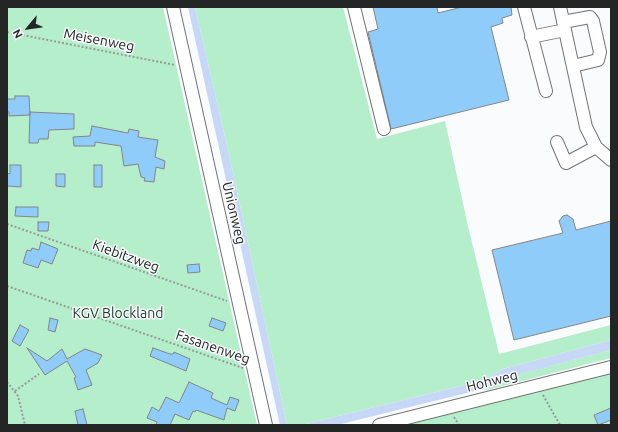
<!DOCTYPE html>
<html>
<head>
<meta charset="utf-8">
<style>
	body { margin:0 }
	#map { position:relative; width:618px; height:432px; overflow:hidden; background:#f9fbfc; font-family:Ubuntu,sans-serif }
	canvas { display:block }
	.frame { position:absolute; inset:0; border:8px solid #242525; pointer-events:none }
	.north { position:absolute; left:8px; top:8px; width:40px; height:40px; -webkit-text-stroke:3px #f9fbfc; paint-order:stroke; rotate:241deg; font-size:11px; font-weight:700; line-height:16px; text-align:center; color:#242525 }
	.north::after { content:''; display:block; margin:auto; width:14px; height:18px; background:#242525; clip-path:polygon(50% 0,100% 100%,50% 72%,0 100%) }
</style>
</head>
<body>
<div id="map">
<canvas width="618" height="432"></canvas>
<div class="frame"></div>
<div class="north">N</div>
</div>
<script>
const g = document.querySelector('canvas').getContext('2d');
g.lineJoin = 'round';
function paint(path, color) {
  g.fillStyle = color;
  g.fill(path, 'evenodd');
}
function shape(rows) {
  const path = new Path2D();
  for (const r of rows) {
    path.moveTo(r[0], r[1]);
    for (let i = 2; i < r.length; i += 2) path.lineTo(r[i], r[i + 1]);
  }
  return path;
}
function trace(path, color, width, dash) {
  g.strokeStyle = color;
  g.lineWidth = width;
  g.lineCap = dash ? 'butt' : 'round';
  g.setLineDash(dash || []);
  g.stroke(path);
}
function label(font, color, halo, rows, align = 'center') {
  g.font = font + ' Ubuntu,sans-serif';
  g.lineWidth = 3;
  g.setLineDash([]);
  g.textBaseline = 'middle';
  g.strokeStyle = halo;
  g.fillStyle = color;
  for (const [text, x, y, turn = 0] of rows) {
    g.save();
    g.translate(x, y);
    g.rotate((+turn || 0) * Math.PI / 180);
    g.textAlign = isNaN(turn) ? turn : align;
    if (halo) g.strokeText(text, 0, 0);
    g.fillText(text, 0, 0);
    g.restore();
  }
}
paint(shape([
	[7,7,163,7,257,425,7,425],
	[195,7,343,7,377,139,445,121,468,226,499,354,611,325,611,340,503,369,481,381,302,425,287,425,229,154],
	[611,350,611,358,487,390,483,389,504,378],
	[611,373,611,425,402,425]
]), '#b4eeca');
paint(shape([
	[188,7,195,7,229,154,287,425,280,425],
	[611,340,611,350,505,378,483,389,337,425,302,425,481,381,503,369]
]), '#c7d8f6');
const building = shape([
	[373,7,437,7,438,13,462,7,511,7,512,15,502,18,503,23,491,27,509,100,391,129,368,32,378,29,373,7],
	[15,96,29,96,30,115,9,116,9,112,7,112,7,99,15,99,15,96],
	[30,112,74,114,74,129,49,130,48,139,39,139,38,143,29,143,30,112],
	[92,126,128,133,129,129,139,131,138,137,158,140,155,157,165,161,164,169,156,167,154,182,144,181,145,178,141,177,138,164,124,166,121,146,95,142,95,146,74,146,73,137,90,136,92,126],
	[10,165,21,165,21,187,7,186,7,173,10,174,10,165],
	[94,165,102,165,102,187,94,187,94,165],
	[56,174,65,174,65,187,56,186,56,174],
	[16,207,38,207,38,217,15,216,16,207],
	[567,215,573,219,576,230,611,221,611,316,514,340,492,250,563,233,559,221,563,216,567,215],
	[38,222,49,222,48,231,38,231,38,222],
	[41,242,58,249,52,264,41,260,38,268,23,263,27,250,31,251,32,248,39,250,41,242],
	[199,264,200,272,188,273,187,265,199,264],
	[50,318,58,320,55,332,48,330,50,318],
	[212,318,226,323,223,331,209,326,212,318],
	[20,325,29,330,20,346,12,341,20,325],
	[27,348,47,361,62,349,67,359,85,349,102,355,98,363,86,370,92,385,78,390,74,378,76,377,67,361,45,375,27,348],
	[153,348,170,354,173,354,174,352,190,359,186,371,150,356,153,348],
	[189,382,213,393,211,398,227,405,230,397,239,400,235,411,227,408,224,420,196,410,195,412,193,411,189,420,175,414,170,425,156,425,157,422,147,418,152,407,159,411,166,397,179,403,189,382],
	[611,408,611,420,598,425,594,415,611,408],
	[83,409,87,425,78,425,75,411,83,409]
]);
paint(building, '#8fccfa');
trace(building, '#848687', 1);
const minor = shape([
	[173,7,266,425],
	[354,7,384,129],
	[524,7,546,91],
	[560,7,586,127,596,147,611,160],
	[563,22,590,17,593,21,600,52,598,60,573,66],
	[531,37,565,30],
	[557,142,566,163,596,147],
	[379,425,611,367]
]);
trace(minor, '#727475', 14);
trace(shape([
	[7,32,175,65],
	[7,224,227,301],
	[7,286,243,368],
	[7,382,18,396,25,425],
	[15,391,39,374],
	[543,395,560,425],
	[454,417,459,425]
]), '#989a9a', 2, [2, 2]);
trace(minor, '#fff', 12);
label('14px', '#242525', '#f9fbfc', [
	["Meisenweg",99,40,11],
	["Unionweg",234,213,77],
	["Kiebitzweg",126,256,20],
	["Fasanenweg",213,347,19],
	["Hohweg",492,381,-14]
]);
label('14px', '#193e29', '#f9fbfc', [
	["KGV Blockland",118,313]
]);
</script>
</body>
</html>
